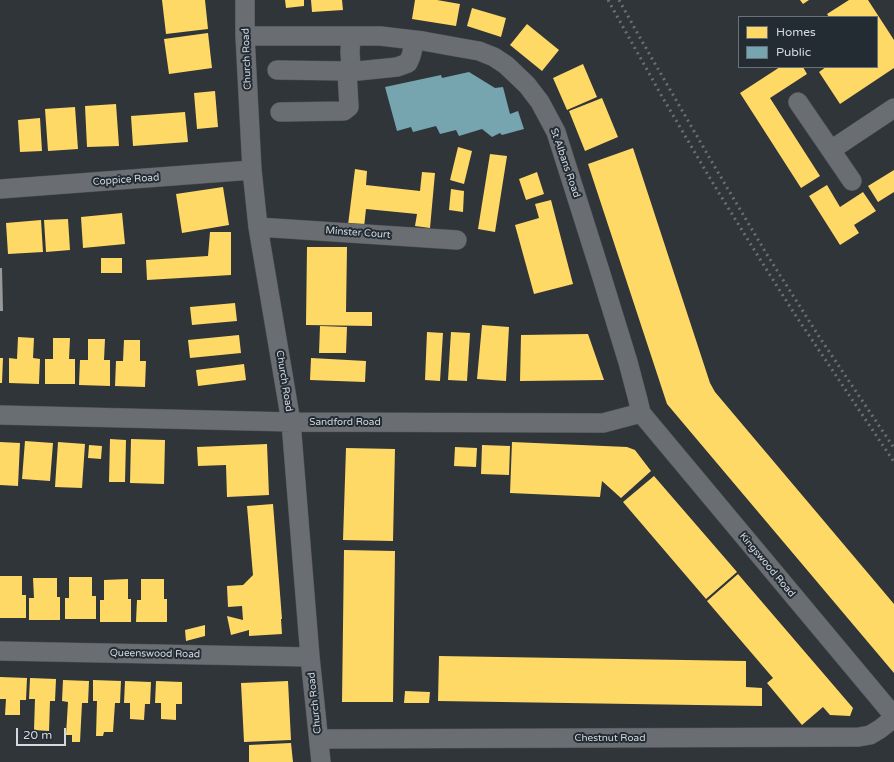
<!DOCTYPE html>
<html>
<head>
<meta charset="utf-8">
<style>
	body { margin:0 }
	#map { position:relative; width:894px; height:762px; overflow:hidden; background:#30353a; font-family:"Varela Round",sans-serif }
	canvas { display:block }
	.legend { position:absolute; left:738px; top:16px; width:140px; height:52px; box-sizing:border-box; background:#232b33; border:1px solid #6a7178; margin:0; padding:5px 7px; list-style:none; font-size:12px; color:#d4d9df }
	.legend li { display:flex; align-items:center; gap:8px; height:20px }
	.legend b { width:20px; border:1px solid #6a7178 }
	.scale { position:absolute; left:16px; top:728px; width:50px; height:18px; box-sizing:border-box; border:2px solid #d4d9df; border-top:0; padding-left:5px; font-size:12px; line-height:14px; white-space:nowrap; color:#d4d9df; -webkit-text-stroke:3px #232b33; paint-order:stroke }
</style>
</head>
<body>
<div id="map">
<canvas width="894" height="762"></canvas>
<ul class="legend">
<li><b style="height:11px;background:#ffd966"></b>Homes</li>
<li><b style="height:11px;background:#76a5af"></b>Public</li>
</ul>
<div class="scale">20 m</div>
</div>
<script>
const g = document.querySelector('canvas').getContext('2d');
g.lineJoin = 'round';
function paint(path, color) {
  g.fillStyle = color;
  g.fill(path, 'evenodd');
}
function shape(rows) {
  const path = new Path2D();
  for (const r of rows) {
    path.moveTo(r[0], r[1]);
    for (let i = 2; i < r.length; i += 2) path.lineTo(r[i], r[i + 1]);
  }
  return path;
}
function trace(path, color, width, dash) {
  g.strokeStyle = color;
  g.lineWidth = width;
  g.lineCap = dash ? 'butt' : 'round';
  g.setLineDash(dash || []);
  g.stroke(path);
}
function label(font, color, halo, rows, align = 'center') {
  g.font = font + ' "Varela Round",sans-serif';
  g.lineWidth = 4;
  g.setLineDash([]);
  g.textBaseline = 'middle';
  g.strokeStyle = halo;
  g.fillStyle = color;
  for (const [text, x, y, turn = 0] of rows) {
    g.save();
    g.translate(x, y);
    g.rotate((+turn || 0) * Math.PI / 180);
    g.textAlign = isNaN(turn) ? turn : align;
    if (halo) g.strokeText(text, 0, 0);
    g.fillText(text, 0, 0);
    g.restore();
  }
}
paint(shape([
	[162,0,205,0,208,29,166,34],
	[285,0,304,0,304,6,286,8],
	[311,0,342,0,343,10,312,12],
	[415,0,437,0,460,4,456,26,412,19],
	[800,0,809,0,803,4],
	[849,0,868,0,894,40,894,68,840,104,819,72,826,67,877,67,877,17,829,17,827,14],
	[472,8,506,18,501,37,467,26],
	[527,24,559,50,542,71,510,45],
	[208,33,212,68,169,74,164,39],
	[583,64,597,97,567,110,553,78],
	[780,67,803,67,807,74,770,98,820,176,801,188,740,93],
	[215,91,218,127,197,129,194,93],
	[602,98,618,137,585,151,569,111],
	[116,104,119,146,87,147,85,106],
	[75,107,78,149,48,151,45,109],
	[185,112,188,142,133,146,131,116],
	[40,118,42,151,20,152,18,120],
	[458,147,472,151,464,184,450,180],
	[633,148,710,383,715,392,894,604,894,673,667,404,588,164],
	[490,154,507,156,495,232,478,229],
	[355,169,367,171,366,185,420,191,422,172,435,173,430,228,415,226,417,214,366,209,364,227,348,225],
	[894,170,894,192,878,202,868,186],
	[537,172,544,194,526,200,519,179],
	[827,185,840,207,863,192,876,211,854,225,859,233,840,245,809,196],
	[223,187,229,225,182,233,176,194],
	[451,189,464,191,463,212,449,210],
	[551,200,573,284,534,294,515,225,539,218,535,204],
	[122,213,125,244,83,248,81,217],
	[68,219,70,250,46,252,44,220],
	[41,220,43,252,8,254,6,223],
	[210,232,231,232,231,275,147,280,146,260,208,256],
	[307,247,347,247,346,312,372,312,372,326,306,325],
	[101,258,122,258,122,273,101,273],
	[235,303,237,321,192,325,190,307],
	[482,325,509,327,506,381,477,379],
	[320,326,347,327,346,353,319,353],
	[427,332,443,333,440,381,425,380],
	[451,332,470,333,467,381,448,380],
	[588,334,604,380,520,381,521,335],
	[239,335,241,353,190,358,188,340],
	[18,337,34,338,33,358,40,359,39,384,9,383,9,358,17,359],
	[53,338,70,338,69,359,75,359,75,384,45,384,45,359,53,359],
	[88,339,105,339,104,360,110,360,110,386,79,385,80,360,88,360],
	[124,340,140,340,140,361,146,361,145,387,115,386,116,361,123,361],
	[0,358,3,358,2,383,0,383],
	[311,358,366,361,365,382,310,380],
	[244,364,246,380,198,386,196,370],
	[110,439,126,440,125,482,109,482],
	[131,439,165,440,164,484,130,483],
	[25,441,53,443,50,481,22,479],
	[0,442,20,443,18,486,0,485],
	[58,442,85,444,82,488,55,487],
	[512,442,627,447,635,450,651,471,621,498,602,481,600,497,510,493],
	[267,444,269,495,227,497,226,465,198,466,197,447],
	[89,445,102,446,101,459,88,458],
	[482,445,510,446,509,475,481,474],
	[455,447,477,448,476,467,454,466],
	[346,448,395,449,393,541,343,540],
	[654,476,737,572,706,599,623,502],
	[273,504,282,619,281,619,282,634,249,636,249,630,231,635,227,616,243,620,242,606,228,607,227,586,243,585,253,575,247,506],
	[344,550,395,551,393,702,342,702],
	[738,574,853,708,850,716,830,715,823,707,802,725,767,683,773,678,707,601],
	[0,576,22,576,22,595,26,595,26,618,0,618],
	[69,577,92,577,92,596,96,596,96,619,65,619,65,598,69,598],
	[33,578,57,578,57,597,60,597,60,620,29,620,29,598,34,598],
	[128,579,128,599,131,599,131,622,100,622,100,600,104,600,104,580],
	[141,579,164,579,164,599,167,599,167,622,136,622,137,600,141,600],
	[205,625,205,636,186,641,185,630],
	[439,656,746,661,746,687,762,688,762,706,438,701],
	[0,677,27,678,26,700,20,700,20,715,5,715,6,699,0,699],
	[30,678,56,679,55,701,50,701,49,731,34,730,35,699,29,699],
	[63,680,89,681,88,703,82,703,80,742,72,742,72,735,66,735,68,702,62,701],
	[93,680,121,681,120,703,115,703,113,732,104,732,103,736,96,736,97,701,93,701],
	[125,681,151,682,150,704,145,704,144,720,130,719,130,703,124,703],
	[156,681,182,682,182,704,176,704,176,720,161,719,161,703,155,703],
	[288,681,291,740,244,742,241,683],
	[405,691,430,692,429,703,404,703],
	[291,743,293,762,249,762,249,745]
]), '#ffd966');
paint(shape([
	[469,72,495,88,503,87,510,114,518,111,524,129,502,135,500,133,492,137,482,129,459,136,456,130,440,134,436,126,413,132,411,127,397,131,385,87,441,75,442,78]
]), '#76a5af');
paint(shape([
	[0,268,2,268,3,311,0,311]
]), '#999');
const minor = shape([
	[245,0,245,36,252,170,258,227,291,422,310,657,321,762],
	[245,36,380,36,423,41,456,47,479,51,494,57,506,65,527,85,540,102,556,132,600,271,628,362,638,400,641,413,894,716],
	[351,36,350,52,351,67,358,71,397,67,408,63,411,56,415,40],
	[277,70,347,71],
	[798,102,852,181],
	[280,112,344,111,349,107,347,71,351,67],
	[831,150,894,108],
	[0,189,252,170],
	[258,227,457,240],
	[0,415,291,422,603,423,641,413],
	[0,651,310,657],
	[319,739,859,737,870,735,880,729,894,718]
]);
trace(minor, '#4e5256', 20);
trace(minor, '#6a6d71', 19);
trace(shape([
	[608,0,660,93,711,180,758,256,794,313,894,462],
	[619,0,643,43,716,169,766,253,818,335,894,448]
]), '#6c6f72', 3, [2, 4]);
label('10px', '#d4d9df', '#232b33', [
	["Church Road",247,59,-92],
	["St Albans Road",565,163,71],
	["Coppice Road",126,180,-4],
	["Minster Court",358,233,4],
	["Church Road",284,381,81],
	["Sandford Road",345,422],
	["Kingswood Road",767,565,50],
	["Queenswood Road",155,654,1],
	["Church Road",315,703,-96],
	["Chestnut Road",610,738]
]);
</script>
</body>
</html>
